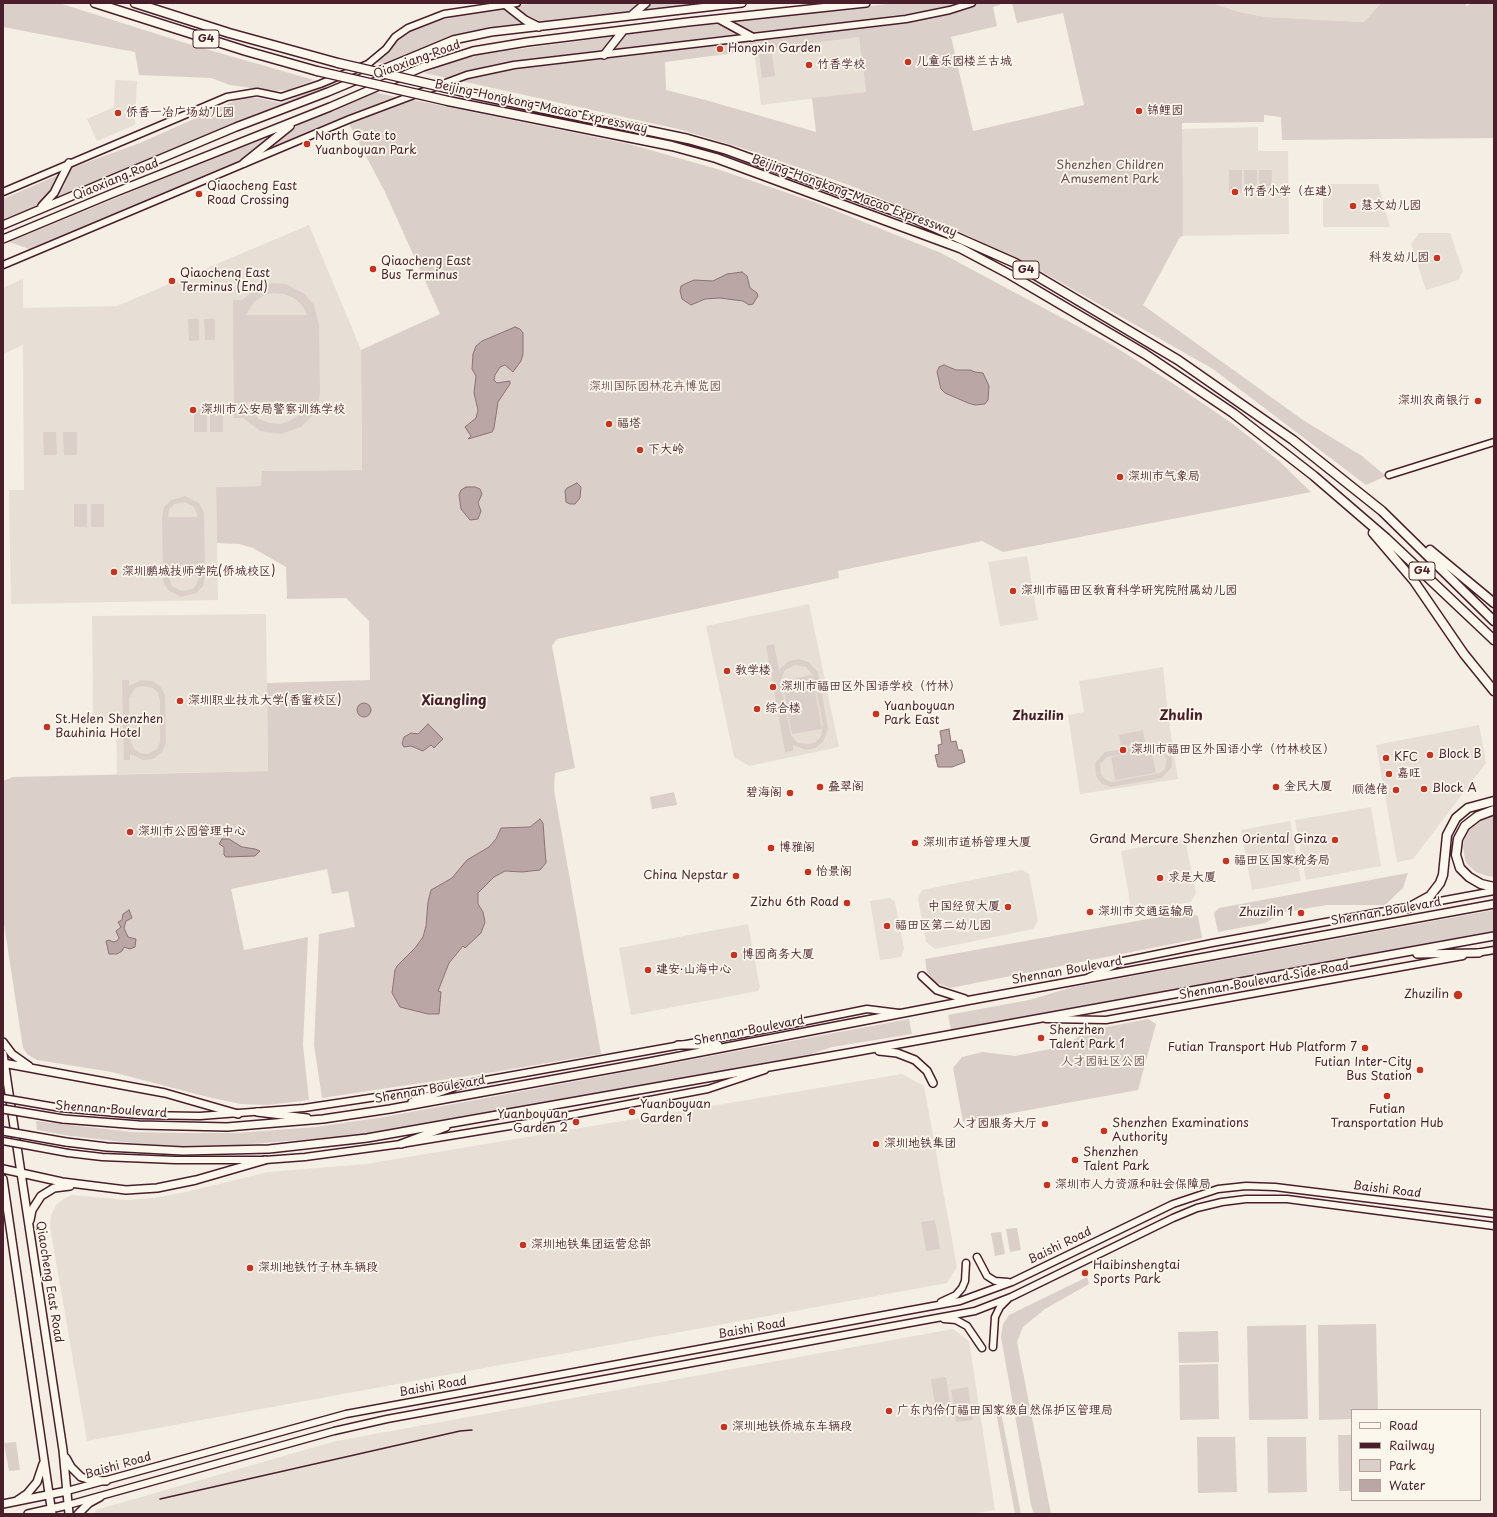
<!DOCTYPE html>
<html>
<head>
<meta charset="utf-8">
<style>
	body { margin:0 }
	#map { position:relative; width:1497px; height:1517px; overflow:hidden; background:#f4eee4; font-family:"Playpen Sans",sans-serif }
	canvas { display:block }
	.frame { position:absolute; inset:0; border:4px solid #4a1f2b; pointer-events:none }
	.legend { position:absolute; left:1351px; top:1409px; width:130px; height:92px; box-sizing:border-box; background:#fbf7ec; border:1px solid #b4a19f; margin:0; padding:5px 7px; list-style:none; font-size:12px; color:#4a1f2b }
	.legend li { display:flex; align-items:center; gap:8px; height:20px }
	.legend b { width:20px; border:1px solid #b4a19f }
</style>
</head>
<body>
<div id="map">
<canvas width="1497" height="1517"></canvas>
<div class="frame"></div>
<ul class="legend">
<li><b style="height:5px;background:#fbf7ec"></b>Road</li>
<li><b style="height:5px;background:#4a1f2b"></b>Railway</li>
<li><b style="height:11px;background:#dbd0c9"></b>Park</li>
<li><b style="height:11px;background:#baa7a5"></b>Water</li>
</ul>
</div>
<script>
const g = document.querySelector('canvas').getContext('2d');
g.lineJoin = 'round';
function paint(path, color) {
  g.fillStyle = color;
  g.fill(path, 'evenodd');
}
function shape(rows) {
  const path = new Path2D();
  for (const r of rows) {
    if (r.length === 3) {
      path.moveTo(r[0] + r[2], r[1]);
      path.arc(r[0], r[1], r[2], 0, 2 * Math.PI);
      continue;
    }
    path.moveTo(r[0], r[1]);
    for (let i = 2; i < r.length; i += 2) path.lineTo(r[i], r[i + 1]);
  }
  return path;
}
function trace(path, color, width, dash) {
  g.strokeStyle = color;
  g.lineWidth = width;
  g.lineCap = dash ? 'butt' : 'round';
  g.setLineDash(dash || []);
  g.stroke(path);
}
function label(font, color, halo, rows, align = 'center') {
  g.font = font + ' "Playpen Sans","LXGW WenKai TC",sans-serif';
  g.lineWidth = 3.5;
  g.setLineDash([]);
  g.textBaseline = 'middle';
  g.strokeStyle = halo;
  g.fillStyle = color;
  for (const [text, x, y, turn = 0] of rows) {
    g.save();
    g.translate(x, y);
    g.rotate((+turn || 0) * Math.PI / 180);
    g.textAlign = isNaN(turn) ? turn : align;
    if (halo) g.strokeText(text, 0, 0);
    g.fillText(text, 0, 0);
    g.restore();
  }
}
paint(shape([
	[1212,3,1381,3,1364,22,1265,17,1239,12],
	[859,36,866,92,761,105,754,50],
	[115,80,137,81,135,125,97,141,87,119,114,107],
	[1258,127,1258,151,1288,151,1289,234,1183,236,1181,129],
	[1323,184,1378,184,1390,227,1323,227],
	[309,225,361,350,362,470,262,471,262,486,216,487,218,600,11,604,9,490,24,490,23,345,3,354,3,288,23,279,23,308,117,306],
	[1419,233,1450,233,1463,271,1458,280,1426,290,1411,244],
	[1027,556,1038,620,1000,626,988,562],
	[809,604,839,747,749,766,734,757,706,626],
	[266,614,268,771,117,774,116,726,111,721,93,719,92,616],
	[1163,667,1169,722,1178,779,1080,794,1068,715,1084,712,1079,681],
	[1479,725,1486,763,1413,859,1397,862,1376,745],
	[1371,807,1381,866,1306,880,1295,820],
	[1290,821,1301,881,1252,890,1241,830],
	[1185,839,1196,893,1191,902,1132,913,1121,851],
	[1022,870,1029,874,1038,921,1033,929,935,949,926,942,918,898,922,890],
	[890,898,895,902,904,949,901,957,880,960,870,901],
	[748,924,760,987,758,991,631,1015,619,948],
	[902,1074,924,1086,957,1267,947,1283,87,1441,50,1227,51,1216,56,1205,65,1198,72,1195,127,1200,154,1198,186,1192,268,1172,366,1164],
	[953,1329,969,1341,995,1510,970,1514,94,1514,96,1510,336,1441]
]), '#e7dfd6');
paint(shape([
	[3,3,59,3,195,46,314,80,288,90,272,91,230,85,211,78,139,75,135,52,3,27],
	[536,3,644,3,631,12,536,23,512,6],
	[650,3,708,3,644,10],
	[896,3,961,3,901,17,754,36,731,22],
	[981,3,1000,3,1000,5,993,7,997,26,951,37,973,131,1084,105,1063,13,1017,23,1012,3,1212,3,1239,12,1265,17,1364,22,1381,3,1465,3,1467,6,1472,3,1494,3,1494,138,1282,140,1281,117,1264,115,1264,122,1182,123,1183,236,1180,237,1143,305,1303,420,1362,456,1386,476,1366,485,1213,369,1037,269,965,234,849,185,745,149,678,129,461,81,471,77,522,67,902,22,939,15],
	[859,37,866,92,812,98,816,132,709,101,666,90,665,62],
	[501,8,526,24,501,26,459,34,438,41,385,64,376,62,386,55,398,40,412,30,454,16],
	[723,23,742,36,611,53,624,35],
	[616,36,602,53,517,63,451,79,424,73,467,56],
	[772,53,775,76,762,78,759,54],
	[333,82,336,83,53,200,64,186,71,168,140,143,241,98,258,98,281,103],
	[374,92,400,98,270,150,268,148,299,124],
	[409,99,629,144,717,169,814,202,941,253,1109,343,1180,388,1233,424,1279,461,1311,492,1003,552,982,541,838,571,839,578,557,639,552,646,575,768,555,773,554,790,601,1054,494,1072,322,1098,314,1045,319,934,355,927,348,891,332,894,327,869,231,889,244,950,308,937,303,1045,309,1100,268,1105,241,1104,212,1098,112,1072,37,1060,28,1055,23,1048,3,918,3,781,13,777,268,771,267,683,370,680,369,621,346,598,287,599,286,567,253,548,239,544,217,543,216,487,261,486,262,471,362,470,361,350,440,314,385,192,348,122],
	[276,132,241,164,32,250,9,242],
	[1229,170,1242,170,1242,193,1229,193],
	[1244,170,1257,170,1257,193,1244,193],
	[1259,170,1272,170,1271,193,1259,193],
	[58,175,51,191,35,208,3,219,3,199],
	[272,283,286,284,305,294,314,305,319,325,320,391,318,405,311,417,301,427,281,434,260,431,243,418,234,418,233,300,242,300,258,287],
	[273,293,284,294,294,298,302,305,307,315,246,315,254,302,263,296],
	[308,402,299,415,290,421,280,424,269,423,259,419,252,411,246,402],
	[188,319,199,319,199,340,189,341],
	[204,319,215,319,215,340,205,340],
	[194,409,207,409,207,432,194,432],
	[210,409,223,409,223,432,210,432],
	[43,432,56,432,57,455,44,455],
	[63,432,77,432,77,455,64,455],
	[185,496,199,503,204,512,205,576,203,586,196,593,181,597,168,590,163,581,162,517,164,507,171,500],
	[185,502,194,507,198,517,168,517,169,510,174,504],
	[168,576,199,576,197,583,193,589,182,591,172,586],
	[74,504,87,504,87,527,74,527],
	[91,504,104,504,104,527,91,527],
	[774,644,779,670,789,661,799,659,808,662,818,672,828,729,823,742,815,748,806,750,793,745,793,751,785,752,766,646],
	[795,665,806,667,813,675,823,725,821,736,816,742,809,744,798,743,791,735,781,684,782,677,785,670],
	[812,675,822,729,792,734,782,681],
	[122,680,129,680,129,686,141,680,152,681,160,686,165,695,166,743,162,752,153,759,143,760,130,754,130,760,124,760],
	[142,686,153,688,158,693,160,701,160,742,157,749,147,754,140,753,134,749,130,739,129,698,135,688],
	[1143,730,1145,742,1121,747,1119,735],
	[1156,743,1168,750,1172,758,1172,767,1162,778,1111,787,1102,784,1096,776,1095,763,1105,752],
	[1155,749,1162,751,1167,759,1165,769,1160,773,1111,782,1105,779,1101,774,1100,764,1107,757],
	[1151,750,1156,773,1115,780,1111,757],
	[674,792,677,805,652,809,650,797],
	[1494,815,1494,877,1487,876,1476,872,1468,865,1465,860,1463,847,1465,833,1476,823],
	[1408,873,1403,888,1385,905,1327,905,1285,912,1265,923,1218,932,1214,913,1219,908],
	[1494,910,1494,931,951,1030,948,1015,1029,1000,1073,987],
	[1187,912,1198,916,1202,938,950,988,934,982,927,972,925,959],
	[909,1019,912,1034,832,1047,809,1055,422,1125,351,1136,239,1145,181,1146,132,1143,71,1136,37,1130,36,1121,132,1132,181,1133,237,1133,316,1127,384,1117],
	[1148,1019,1156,1024,1138,1090,963,1122,953,1068,962,1057,983,1052,1015,1056,1060,1047,1091,1030],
	[935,1220,940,1249,926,1251,921,1222],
	[1017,1228,1021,1250,1010,1252,1006,1229],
	[1001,1232,1005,1254,995,1256,991,1233],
	[1087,1277,1089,1284,1045,1309,1023,1327,1017,1342,1051,1514,1034,1514,1031,1505,1001,1337,1003,1324,1009,1315],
	[1376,1324,1378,1410,1352,1410,1352,1419,1319,1420,1318,1325],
	[1306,1325,1308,1419,1249,1420,1247,1326],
	[1218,1331,1219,1362,1179,1363,1178,1332],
	[1218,1364,1219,1419,1180,1420,1179,1365],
	[946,1377,950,1404,935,1406,931,1379],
	[968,1387,973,1420,956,1422,951,1390],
	[995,1407,1000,1407,1021,1514,1015,1514],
	[1338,1435,1352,1435,1352,1491,1339,1491],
	[1197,1437,1235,1437,1237,1492,1198,1493],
	[1267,1437,1306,1437,1307,1492,1268,1493],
	[16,1442,20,1470,9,1471,4,1443]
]), '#dbd0c9');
const water = shape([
	[742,272,747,276,750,288,757,293,758,296,753,304,749,305,743,301,720,298,705,299,691,305,682,299,680,291,681,286,687,283,694,280,713,281,727,274,742,272],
	[515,327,520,329,523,333,523,354,521,361,513,372,505,365,500,367,495,375,494,380,497,383,510,381,510,384,498,402,494,428,492,432,468,439,471,436,465,427,476,418,478,410,474,393,476,376,472,369,473,354,476,346,482,341,515,327],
	[944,365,956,370,970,370,975,372,983,373,989,386,988,400,985,404,975,405,968,403,945,393,941,389,937,372,939,367,944,365],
	[577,483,581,487,580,498,575,504,570,504,566,502,565,491,567,488,577,483],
	[466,487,475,487,480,489,482,494,478,503,481,511,478,519,470,520,461,509,459,495,461,490,466,487],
	[364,710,7],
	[428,724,443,739,434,748,431,745,423,751,411,746,404,747,402,744,404,737,411,733,418,734,428,724],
	[949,729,951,742,956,741,958,750,962,750,965,762,952,767,938,767,935,755,939,754,938,745,942,744,940,731,949,729],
	[540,819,543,823,546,863,540,870,522,872,505,871,494,877,478,893,478,904,483,912,485,922,481,933,465,948,463,946,449,963,438,991,441,992,439,1014,428,1014,400,1007,392,993,395,970,397,966,415,948,423,937,426,926,428,902,431,890,452,878,467,860,489,847,496,839,501,828,530,827,540,819],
	[222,839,229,839,242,847,255,849,260,851,255,856,226,857,224,855,224,847,219,844,222,839],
	[129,910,132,918,126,921,124,928,128,937,136,939,135,947,130,949,124,947,122,951,117,954,109,954,106,941,109,940,113,942,117,941,119,938,116,931,121,927,118,922,122,920,123,914,129,910]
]);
paint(water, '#baa7a5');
trace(water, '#8d7174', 1);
const secondary = shape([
	[3,192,227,97,257,92,281,97,320,84,368,64,386,49,395,37,408,28,444,14,517,3],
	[3,265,350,119,467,75,514,65,906,19,950,10,972,3],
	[1389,475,1494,442],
	[1476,953,1494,950],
	[1089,977,1123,961,1212,943,1494,891],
	[1046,1019,1106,1020,1463,956],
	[458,1085,742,1034,867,1009,899,1013],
	[61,1108,139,1115,200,1116,304,1108,449,1086],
	[68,1153,102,1157,175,1160,265,1160,305,1157,401,1144,528,1123,708,1089,765,1070],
	[977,1257,987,1276,995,1281,1008,1282],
	[941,1302,956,1295,962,1288,965,1281,966,1263],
	[944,1319,956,1320,967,1326,982,1348],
	[993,1347,995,1317,1000,1307,1008,1299],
	[67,1491,346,1414,960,1301,1012,1282,1173,1204,1218,1189,1246,1186,1275,1187,1494,1214],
	[68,1505,334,1431,387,1419,975,1311,1011,1297,1173,1218,1197,1208,1222,1202,1246,1199,1287,1199,1494,1226]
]);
const primary = shape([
	[506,5,525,20,539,27],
	[633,14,646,3],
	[719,19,752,37],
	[604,55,623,31],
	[244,163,290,126],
	[42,206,54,193,69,163],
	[3,225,236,127,328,92,453,40,491,32,742,3],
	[3,239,111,194,330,107,423,67,473,51,527,42,688,22,866,3],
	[1417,954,1479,953],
	[922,976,937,990,965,999],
	[3,1042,12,1054,29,1066],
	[678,1045,718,1045],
	[879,1051,897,1053,915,1060,927,1071,933,1083],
	[3,1054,63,1450,69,1514],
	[3,1063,165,1093,238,1114],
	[412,1102,462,1084],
	[257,1112,307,1118],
	[63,1119,139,1125,227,1127,323,1119,390,1109,649,1062,971,1000,1494,904],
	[66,1142,107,1147,183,1151,269,1149,367,1138,854,1052,1494,936],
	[401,1144,446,1127],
	[3,1169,62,1182,126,1190,157,1188,196,1180,265,1160],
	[3,1179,52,1514],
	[30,1220,32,1210,41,1196,54,1188,70,1186],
	[66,1458,71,1467,81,1477,91,1480,106,1481],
	[18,1500,27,1494,37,1482,43,1464],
	[3,1504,67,1491],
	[28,1514,68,1505],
	[78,1514,89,1503,100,1497]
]);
const highway = shape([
	[95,3,246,51,317,71],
	[135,3,229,33,338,63],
	[468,93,688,139,727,150,911,217,1015,263,1178,360,1293,440,1382,511,1494,621],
	[448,101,672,146,716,158,960,248,1009,274,1145,354,1233,413,1314,476,1386,538,1494,640],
	[1373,533,1414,581,1464,654,1494,691],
	[1430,550,1494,603],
	[1494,810,1478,816,1465,826,1458,839,1456,855,1460,868,1469,877,1481,884,1494,887],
	[1408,908,1430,896,1440,883,1443,875,1447,835,1456,818,1468,808,1494,801]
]);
trace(secondary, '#4a1f2b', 9);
trace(primary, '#4a1f2b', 10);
trace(highway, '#4a1f2b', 11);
trace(secondary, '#fbf7ec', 6);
trace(primary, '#fbf7ec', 7);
trace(highway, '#fbf7ec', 8);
trace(shape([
	[160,1499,460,1431,472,1430]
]), '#4a1f2b', 1.5);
const secondaryBridge = shape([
	[3,1098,61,1108],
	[3,1141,68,1153]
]);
const primaryBridge = shape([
	[3,1109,63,1119],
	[3,1131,66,1142]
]);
const highwayBridge = shape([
	[338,63,468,93],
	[317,71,448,101]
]);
trace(secondaryBridge, '#4a1f2b', 9, []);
trace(primaryBridge, '#4a1f2b', 10, []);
trace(highwayBridge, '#4a1f2b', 11, []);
trace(secondaryBridge, '#fbf7ec', 6);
trace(primaryBridge, '#fbf7ec', 7);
trace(highwayBridge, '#fbf7ec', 8);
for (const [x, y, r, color] of [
	[720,49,4,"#c8321e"],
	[908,62,4,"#c8321e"],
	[809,65,4,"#c8321e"],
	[1139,111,4,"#c8321e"],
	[118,113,4,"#c8321e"],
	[307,144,4,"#c8321e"],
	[1235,192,4,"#c8321e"],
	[199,194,4,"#c8321e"],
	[1353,206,4,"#c8321e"],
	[1437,258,4,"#c8321e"],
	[373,269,4,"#c8321e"],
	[172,281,4,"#c8321e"],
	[1478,401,4,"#c8321e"],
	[193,410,4,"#c8321e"],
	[609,424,4,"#c8321e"],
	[640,450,4,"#c8321e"],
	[1120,477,4,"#c8321e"],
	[114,572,4,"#c8321e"],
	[1013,591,4,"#c8321e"],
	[727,671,4,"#c8321e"],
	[773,687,4,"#c8321e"],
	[180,701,4,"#c8321e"],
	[757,709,4,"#c8321e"],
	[876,714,4,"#c8321e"],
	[47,727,4,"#c8321e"],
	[1123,750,4,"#c8321e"],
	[1430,755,4,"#c8321e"],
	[1386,758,4,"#c8321e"],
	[1389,774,4,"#c8321e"],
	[820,787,4,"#c8321e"],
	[1276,787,4,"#c8321e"],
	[1424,789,4,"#c8321e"],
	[1396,790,4,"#c8321e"],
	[790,793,4,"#c8321e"],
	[130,832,4,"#c8321e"],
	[1335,840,4,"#c8321e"],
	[915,843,4,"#c8321e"],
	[771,848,4,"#c8321e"],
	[1226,861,4,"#c8321e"],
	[808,872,4,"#c8321e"],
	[736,876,4,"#c8321e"],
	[1160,878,4,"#c8321e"],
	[847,903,4,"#c8321e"],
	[1008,907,4,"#c8321e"],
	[1090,912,4,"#c8321e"],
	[1301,913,4,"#c8321e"],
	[887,926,4,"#c8321e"],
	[734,955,4,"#c8321e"],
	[648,970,4,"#c8321e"],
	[1458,995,5,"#c8321e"],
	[1041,1038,4,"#c8321e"],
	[1365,1048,4,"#c8321e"],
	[1420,1070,4,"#c8321e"],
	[1387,1096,4,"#c8321e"],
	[632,1112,4,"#c8321e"],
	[576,1122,4,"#c8321e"],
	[1045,1124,4,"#c8321e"],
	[1104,1131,4,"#c8321e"],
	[876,1144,4,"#c8321e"],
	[1075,1160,4,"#c8321e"],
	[1047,1185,4,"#c8321e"],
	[523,1245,4,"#c8321e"],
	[250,1268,4,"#c8321e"],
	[1085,1273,4,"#c8321e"],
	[889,1411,4,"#c8321e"],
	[724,1427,4,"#c8321e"]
]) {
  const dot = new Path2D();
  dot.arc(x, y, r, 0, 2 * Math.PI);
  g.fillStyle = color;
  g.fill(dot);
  trace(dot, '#fbf7ec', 1.5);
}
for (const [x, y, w] of [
	[206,39,26],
	[1026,270,26],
	[1422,571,26]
]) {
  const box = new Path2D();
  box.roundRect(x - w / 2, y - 9, w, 18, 3);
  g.fillStyle = '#fbf7ec';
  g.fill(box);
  trace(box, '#4a1f2b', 1);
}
label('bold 11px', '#4a1f2b', null, [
	["G4",206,39],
	["G4",1026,270],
	["G4",1422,571]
]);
label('12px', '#4a1f2b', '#fbf7ec', [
	["Hongxin Garden",728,49],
	["儿童乐园楼兰古城",916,62],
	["竹香学校",817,65],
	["锦鲤园",1147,111],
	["侨香一冶广场幼儿园",126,113],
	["North Gate to",315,137],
	["Yuanboyuan Park",315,151],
	["Qiaocheng East",207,187],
	["Road Crossing",207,201],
	["竹香小学（在建）",1243,192],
	["慧文幼儿园",1361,206],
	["科发幼儿园",1429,258,"right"],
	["Qiaocheng East",381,262],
	["Bus Terminus",381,276],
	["Qiaocheng East",180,274],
	["Terminus (End)",180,288],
	["深圳农商银行",1470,401,"right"],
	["深圳市公安局警察训练学校",201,410],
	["福塔",617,424],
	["下大岭",648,450],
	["深圳市气象局",1128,477],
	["深圳鹏城技师学院(侨城校区)",122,572],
	["深圳市福田区教育科学研究院附属幼儿园",1021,591],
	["教学楼",735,671],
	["深圳市福田区外国语学校（竹林）",781,687],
	["深圳职业技术大学(香蜜校区)",188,701],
	["Yuanboyuan",884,707],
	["Park East",884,721],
	["综合楼",765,709],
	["St.Helen Shenzhen",55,720],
	["Bauhinia Hotel",55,734],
	["深圳市福田区外国语小学（竹林校区）",1131,750],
	["Block B",1438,755],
	["KFC",1394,758],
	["嘉旺",1397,774],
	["叠翠阁",828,787],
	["金民大厦",1284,787],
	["Block A",1432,789],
	["顺德佬",1388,790,"right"],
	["碧海阁",782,793,"right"],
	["深圳市公园管理中心",138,832],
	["Grand Mercure Shenzhen Oriental Ginza",1327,840,"right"],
	["深圳市道桥管理大厦",923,843],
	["博雅阁",779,848],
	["福田区国家税务局",1234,861],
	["怡景阁",816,872],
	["China Nepstar",728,876,"right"],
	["求是大厦",1168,878],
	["Zizhu 6th Road",839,903,"right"],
	["中国经贸大厦",1000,907,"right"],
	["深圳市交通运输局",1098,912],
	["Zhuzilin 1",1293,913,"right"],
	["福田区第二幼儿园",895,926],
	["博园商务大厦",742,955],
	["建安·山海中心",656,970],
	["Zhuzilin",1449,995,"right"],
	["Shenzhen",1049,1031],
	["Talent Park 1",1049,1045],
	["Futian Transport Hub Platform 7",1357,1048,"right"],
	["Futian Inter-City",1412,1063,"right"],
	["Bus Station",1412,1077,"right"],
	["Yuanboyuan",640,1105],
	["Garden 1",640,1119],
	["Futian",1387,1110,"center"],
	["Transportation Hub",1387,1124,"center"],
	["Yuanboyuan",568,1115,"right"],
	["Garden 2",568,1129,"right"],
	["人才园服务大厅",1037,1124,"right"],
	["Shenzhen Examinations",1112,1124],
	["Authority",1112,1138],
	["深圳地铁集团",884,1144],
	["Shenzhen",1083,1153],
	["Talent Park",1083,1167],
	["深圳市人力资源和社会保障局",1055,1185],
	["深圳地铁集团运营总部",531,1245],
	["Haibinshengtai",1093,1266],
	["Sports Park",1093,1280],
	["深圳地铁竹子林车辆段",258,1268],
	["广东内伶仃福田国家级自然保护区管理局",897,1411],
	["深圳地铁侨城东车辆段",732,1427]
], 'left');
label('12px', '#4a1f2b', '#fbf7ec', [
	["Qiaoxiang Road",417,60,-20],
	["Beijing-Hongkong-Macao Expressway",541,107,12],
	["Qiaoxiang Road",116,180,-22],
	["Beijing-Hongkong-Macao Expressway",854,196,20],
	["Shennan Boulevard",1386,912,-10],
	["Shennan Boulevard",1067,971,-10],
	["Shennan Boulevard Side Road",1264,981,-10],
	["Shennan Boulevard",749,1031,-11],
	["Shennan Boulevard",430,1090,-10],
	["Shennan Boulevard",111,1110,4],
	["Baishi Road",1387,1190,7],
	["Baishi Road",1060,1246,-26],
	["Qiaocheng East Road",49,1282,81],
	["Baishi Road",752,1329,-10],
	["Baishi Road",433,1387,-10],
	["Baishi Road",118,1466,-16]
]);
label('12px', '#6e4b52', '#fbf7ec', [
	["Shenzhen Children",1110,166],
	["Amusement Park",1110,180],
	["深圳国际园林花卉博览园",655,387],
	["人才园社区公园",1103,1062]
]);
label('bold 13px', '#4a1f2b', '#fbf7ec', [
	["Zhuzilin",1038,716]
]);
label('bold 14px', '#4a1f2b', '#fbf7ec', [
	["Xiangling",454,701],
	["Zhulin",1181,716]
]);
</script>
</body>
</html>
